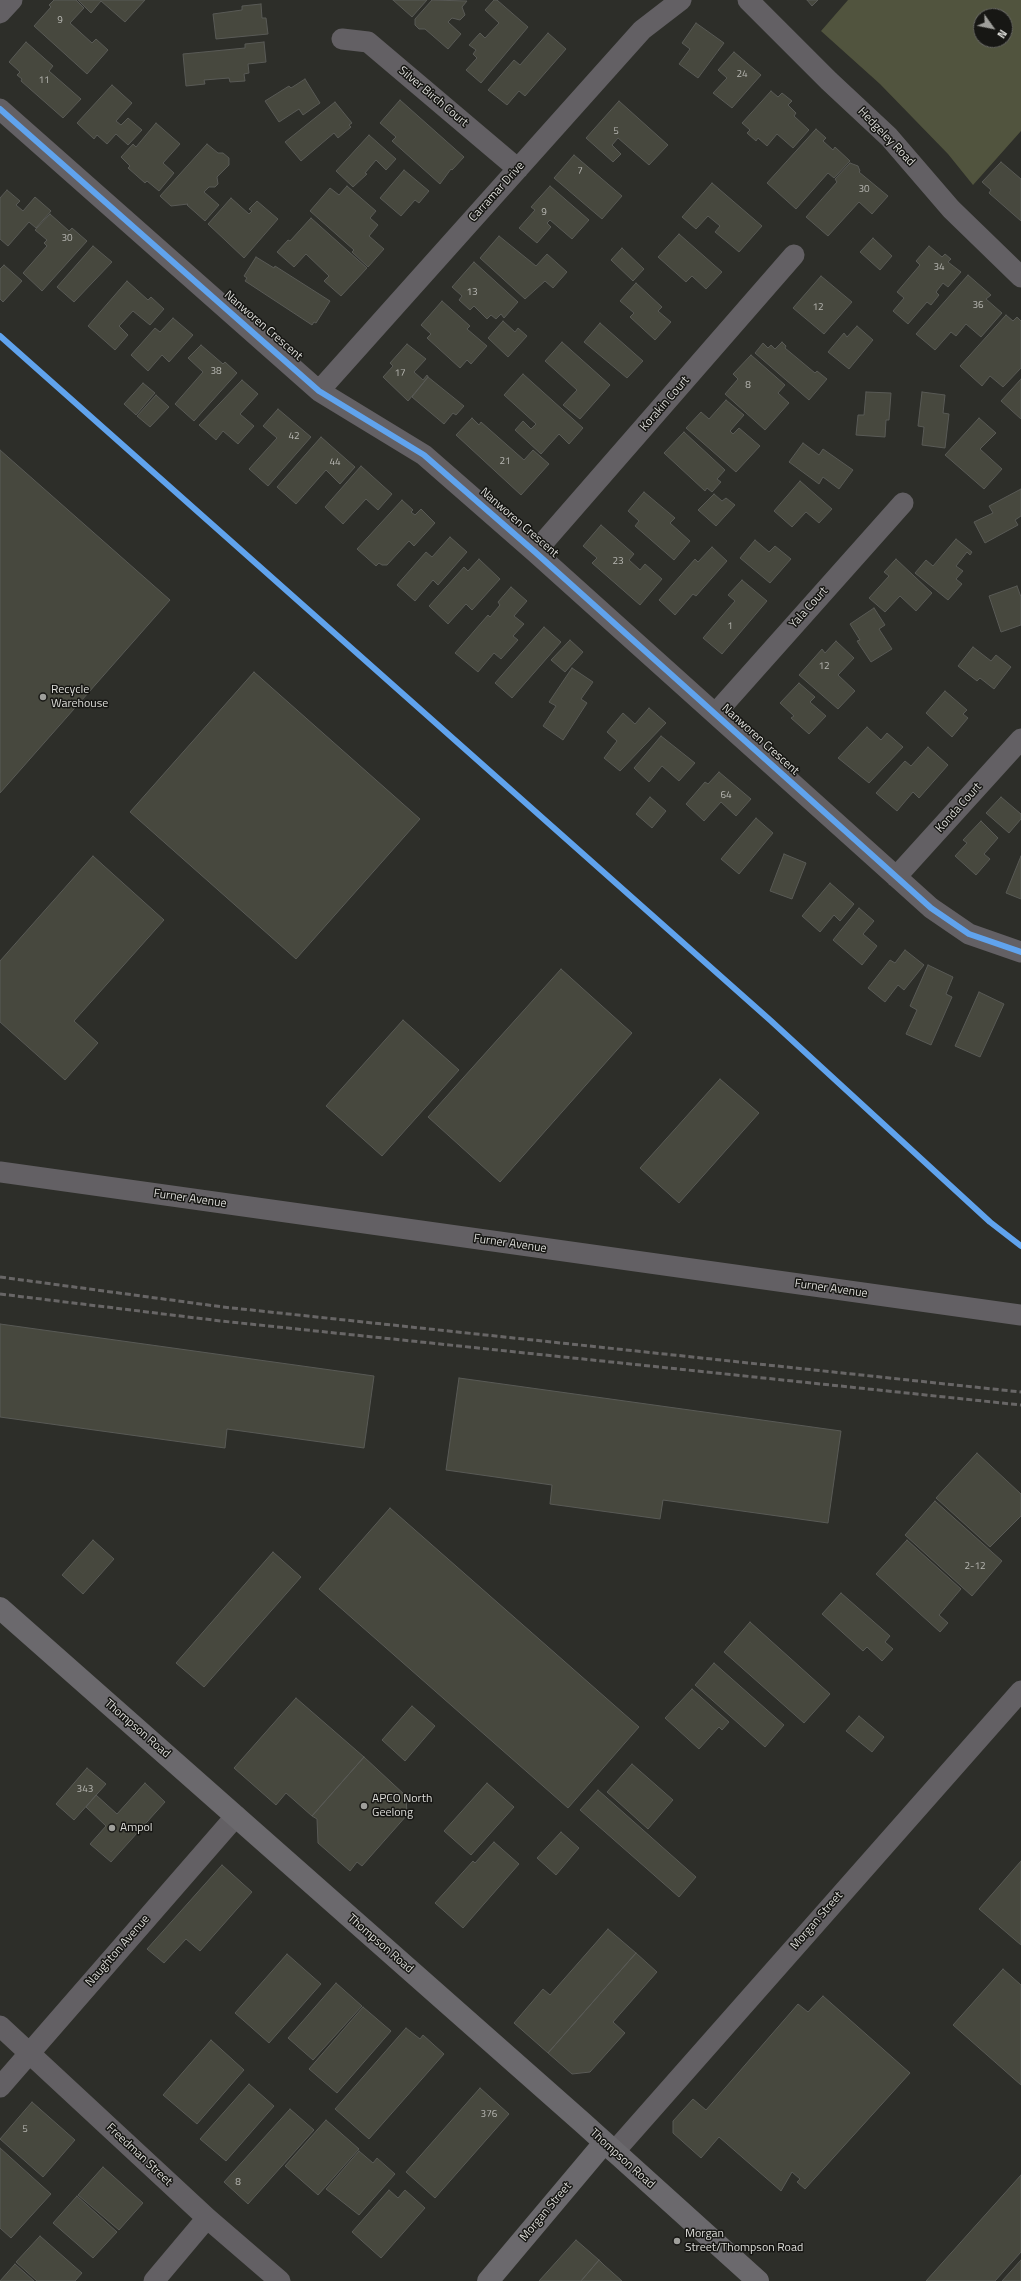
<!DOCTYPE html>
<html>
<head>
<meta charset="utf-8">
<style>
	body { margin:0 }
	#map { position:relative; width:1021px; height:2281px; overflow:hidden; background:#2d2e29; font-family:"Titillium Web",sans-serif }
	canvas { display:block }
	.north { position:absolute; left:973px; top:8px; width:40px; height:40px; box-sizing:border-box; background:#171714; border:1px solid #666662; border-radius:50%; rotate:123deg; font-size:11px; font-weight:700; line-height:16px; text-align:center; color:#dcdcd8 }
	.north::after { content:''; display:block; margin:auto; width:14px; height:18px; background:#9f9f9b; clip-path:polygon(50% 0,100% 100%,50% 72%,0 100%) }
</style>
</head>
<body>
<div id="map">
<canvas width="1021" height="2281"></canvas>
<div class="north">N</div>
</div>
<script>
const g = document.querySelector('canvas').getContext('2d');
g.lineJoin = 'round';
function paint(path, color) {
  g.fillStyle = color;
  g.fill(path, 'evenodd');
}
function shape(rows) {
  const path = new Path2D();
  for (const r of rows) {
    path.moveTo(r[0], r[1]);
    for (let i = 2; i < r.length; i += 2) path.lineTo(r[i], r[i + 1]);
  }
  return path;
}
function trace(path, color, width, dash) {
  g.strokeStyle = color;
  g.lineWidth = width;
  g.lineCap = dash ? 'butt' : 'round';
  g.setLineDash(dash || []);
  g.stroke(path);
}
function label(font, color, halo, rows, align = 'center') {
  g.font = font + ' "Titillium Web",sans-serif';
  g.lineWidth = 3;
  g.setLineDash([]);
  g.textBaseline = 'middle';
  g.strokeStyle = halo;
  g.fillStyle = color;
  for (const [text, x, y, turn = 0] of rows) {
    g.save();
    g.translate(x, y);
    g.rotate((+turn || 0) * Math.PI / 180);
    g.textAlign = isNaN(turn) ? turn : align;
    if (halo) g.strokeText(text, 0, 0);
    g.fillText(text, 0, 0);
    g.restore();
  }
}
paint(shape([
	[848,0,1021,0,1021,131,973,185,948,154,880,84,821,31],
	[981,16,1005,16,1005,40,981,40]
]), '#51543e');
const building = shape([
	[54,0,76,0,84,8,70,23,92,43,96,39,108,50,87,74,34,26,51,7,49,5,54,0],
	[78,0,145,0,125,22,101,1,91,13,78,0],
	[393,0,427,0,412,17,393,0],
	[432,0,467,1,462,7,465,15,460,20,452,18,448,22,461,34,448,49,425,29,419,29,415,25,415,19,432,0],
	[494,0,497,0,528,27,481,83,466,70,477,58,473,54,476,50,469,45,480,33,485,38,499,23,485,10,494,0],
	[807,0,818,0,812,6,807,0],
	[261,4,262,18,266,18,268,34,216,39,213,14,242,10,242,6,261,4],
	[696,23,724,43,698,78,679,64,690,49,682,43,696,23],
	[548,33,566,49,525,96,519,91,507,105,488,90,514,60,520,65,548,33],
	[26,42,53,66,49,71,81,99,63,118,21,81,22,79,17,75,20,72,9,62,26,42],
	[264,42,266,62,248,64,249,73,244,74,245,81,230,82,229,78,204,80,205,84,186,86,183,54,245,48,245,44,264,42],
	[734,52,761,75,732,108,713,93,727,78,718,70,734,52],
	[305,79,320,103,303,115,299,109,279,122,265,101,289,86,291,88,305,79],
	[112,85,132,103,116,121,121,125,128,118,142,130,128,145,116,134,107,144,97,135,94,139,77,123,112,85],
	[771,91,778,97,782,93,792,101,788,105,796,113,794,116,809,130,793,148,777,134,767,146,758,138,756,141,747,133,750,130,742,123,771,91],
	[400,100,464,157,452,170,451,169,440,184,392,141,396,137,380,123,400,100],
	[619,101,668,145,649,165,618,138,612,145,621,154,613,162,586,138,619,101],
	[335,102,352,123,349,125,351,127,338,138,334,133,301,161,285,142,335,102],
	[156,123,180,144,163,163,174,173,159,191,147,181,145,183,128,168,130,166,121,157,133,144,136,147,156,123],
	[816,129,826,138,823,141,833,150,835,147,850,161,834,178,828,173,796,209,767,183,816,129],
	[369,135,396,159,386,170,376,160,365,173,367,174,353,187,336,171,369,135],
	[207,144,218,153,223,153,229,158,229,165,217,177,218,184,215,187,209,187,204,192,219,205,205,221,187,205,188,204,171,206,160,196,207,144],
	[574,155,622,196,602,219,554,178,574,155],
	[1001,162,1021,179,1021,221,989,193,991,190,982,182,1001,162],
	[850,163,858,166,860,171,859,172,888,196,872,214,859,202,828,236,806,217,837,182,835,179,850,163],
	[404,170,429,191,419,203,415,200,401,216,380,198,404,170],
	[712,183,762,226,739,252,715,232,720,226,708,216,696,229,682,217,712,183],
	[347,186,376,211,370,218,378,225,369,236,384,249,368,267,352,252,354,250,310,211,330,188,339,195,347,186],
	[550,186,589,220,572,239,550,220,547,223,551,227,537,243,519,228,535,210,531,207,550,186],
	[7,190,20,201,16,205,23,211,35,197,51,211,36,228,29,222,8,246,0,239,0,198,7,190],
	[231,198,249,214,252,211,249,209,257,201,278,219,244,258,208,224,231,198],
	[50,214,69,231,72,228,87,241,42,291,23,273,47,246,44,243,47,240,35,230,50,214],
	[311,218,367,268,341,296,324,281,329,276,306,254,294,267,277,252,288,240,290,241,311,218],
	[679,234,722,272,706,289,692,276,686,282,658,257,679,234],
	[499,236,536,266,547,254,567,272,553,288,545,281,525,299,480,258,499,236],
	[873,238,892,256,880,270,860,252,873,238],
	[93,246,112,262,74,302,57,287,93,246],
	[929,246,942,257,945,254,951,259,948,262,961,272,948,287,943,283,936,292,939,295,931,305,927,302,908,324,893,311,904,298,897,292,920,265,916,261,929,246],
	[622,248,644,269,633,281,611,260,622,248],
	[256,257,274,268,275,266,330,301,316,323,314,322,312,325,245,281,247,278,244,276,256,257],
	[474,262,518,302,504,318,501,314,496,319,491,315,487,319,474,306,470,310,459,300,462,296,452,287,474,262],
	[4,265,22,281,3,302,0,299,0,269,4,265],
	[968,275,991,295,986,299,1002,313,981,337,966,324,956,336,951,332,935,350,916,334,968,275],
	[821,276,852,302,824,334,793,308,821,276],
	[127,281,148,300,151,297,164,309,150,325,133,311,119,326,128,335,115,350,88,326,127,281],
	[636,283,662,307,658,311,671,322,655,340,630,317,634,313,620,301,636,283],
	[442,301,470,326,467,329,487,346,471,364,467,360,460,368,427,338,431,334,421,325,442,301],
	[1006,315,1013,321,1017,317,1021,321,1021,368,1003,387,990,376,982,386,960,366,1006,315],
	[173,318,193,335,169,362,162,355,148,371,131,355,155,328,160,332,173,318],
	[503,321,515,332,518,328,527,336,508,357,488,338,503,321],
	[600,323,643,361,627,378,584,342,600,323],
	[857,326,873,340,849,369,828,352,844,333,847,337,857,326],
	[562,342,610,385,580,419,563,405,577,390,545,361,562,342],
	[782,342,786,346,785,348,815,373,817,371,827,379,809,400,755,353,763,343,768,348,771,345,775,349,782,342],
	[407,344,426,359,414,372,423,380,427,375,428,377,408,401,383,377,393,366,390,363,407,344],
	[201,345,223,364,225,362,237,373,194,421,175,404,203,372,188,358,201,345],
	[751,355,785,385,778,393,789,403,765,430,725,394,738,379,733,374,751,355],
	[523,374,583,428,569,444,559,434,541,454,515,430,523,421,531,429,536,424,504,395,523,374],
	[428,377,464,406,456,415,453,413,444,424,412,397,428,377],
	[1021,379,1021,419,1001,401,1021,379],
	[242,380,258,394,240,414,254,426,238,444,223,431,216,440,199,425,242,380],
	[143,383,155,393,136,415,124,404,143,383],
	[866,392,891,393,889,420,886,420,885,437,856,435,858,415,864,415,866,392],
	[922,392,945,395,943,413,949,414,945,448,922,445,924,427,918,426,922,392],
	[156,395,169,407,150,427,137,416,156,395],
	[726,400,744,415,730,431,733,434,739,428,760,446,736,472,686,428,701,412,709,419,726,400],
	[278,409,311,437,268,486,249,469,277,438,263,426,278,409],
	[472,418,479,425,481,422,524,460,533,450,549,464,521,495,456,435,472,418],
	[979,418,996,433,980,449,1002,469,984,489,945,455,979,418],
	[684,432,725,470,717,479,721,482,712,492,707,488,705,491,664,453,684,432],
	[321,437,355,467,340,484,326,470,296,504,277,487,321,437],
	[803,443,819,455,823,449,853,470,839,489,823,477,819,484,789,462,803,443],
	[0,450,170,600,0,793,0,450],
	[361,466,392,494,378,510,366,499,343,524,325,507,361,466],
	[800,481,832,509,819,523,806,512,792,527,774,511,800,481],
	[1021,489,1021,516,1015,520,1018,525,985,543,974,522,993,513,989,506,1021,489],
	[644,492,675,518,670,523,690,541,674,560,635,526,639,521,628,511,644,492],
	[714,494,722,501,726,498,735,505,716,526,698,510,714,494],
	[402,500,413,510,411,512,415,515,421,509,435,523,414,546,409,541,387,565,382,565,379,563,376,566,357,549,402,500],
	[601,525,634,554,629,560,640,570,645,564,662,579,640,605,592,563,597,558,583,546,601,525],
	[450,537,467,552,438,585,433,580,415,601,397,585,426,552,432,557,450,537],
	[956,539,972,552,970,555,967,552,956,566,963,571,956,579,962,584,948,600,915,573,926,560,933,566,956,539],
	[755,540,769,552,775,546,791,559,770,583,740,558,755,540],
	[712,547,727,561,696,596,693,594,675,615,659,600,695,559,698,562,712,547],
	[479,559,500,579,472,610,466,604,448,624,429,606,464,567,468,571,479,559],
	[896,559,932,593,916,611,900,596,885,612,869,598,889,576,884,572,896,559],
	[742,580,767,601,722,654,703,638,735,601,728,595,742,580],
	[1017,586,1021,597,1021,625,1001,632,989,596,1017,586],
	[511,587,527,601,514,616,524,624,513,636,518,640,501,659,494,653,478,672,455,653,488,615,490,617,500,605,498,602,511,587],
	[874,608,885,625,879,629,892,649,871,662,857,641,860,640,850,624,874,608],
	[544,627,561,642,512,698,495,683,544,627],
	[570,640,583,652,565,672,551,660,570,640],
	[836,641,854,658,838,675,855,691,838,709,799,675,822,649,825,653,836,641],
	[973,647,991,661,996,655,1011,667,994,689,980,678,977,681,958,666,973,647],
	[572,668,593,682,581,699,587,703,563,740,543,726,556,706,549,702,572,668],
	[254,672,420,819,296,959,130,812,254,672],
	[799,683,815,697,810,702,826,716,809,734,791,718,794,716,780,703,799,683],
	[945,691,967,710,963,714,968,718,952,737,926,713,945,691],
	[649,708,666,723,620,771,604,758,617,741,607,732,623,713,635,724,649,708],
	[867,727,881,740,887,733,903,747,869,783,838,758,867,727],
	[661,736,695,763,679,781,662,766,649,782,634,768,661,736],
	[928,747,948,765,919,798,913,792,897,811,876,793,905,761,911,766,928,747],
	[719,772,751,799,736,816,721,802,704,821,686,804,705,782,708,784,719,772],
	[650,797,666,811,652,828,636,814,650,797],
	[1001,797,1021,814,1021,819,1009,833,986,813,1001,797],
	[756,818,773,833,739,874,721,859,756,818],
	[981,821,998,838,984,854,990,859,976,875,955,856,967,843,963,840,981,821],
	[784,854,806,863,792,899,770,891,784,854],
	[93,856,164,920,74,1021,98,1043,65,1080,0,1022,0,961,93,856],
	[1021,856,1021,899,1006,893,1021,856],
	[830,883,854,904,840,921,834,915,820,932,802,916,830,883],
	[859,908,874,921,863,934,877,946,862,965,833,940,859,908],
	[905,950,924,965,904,990,898,985,885,1002,868,988,890,960,895,963,905,950],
	[928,965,953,977,946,994,952,997,931,1045,906,1034,917,1010,910,1006,928,965],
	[561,969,632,1033,500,1182,428,1117,561,969],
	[979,992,1004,1004,980,1057,955,1046,979,992],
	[403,1020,459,1070,382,1156,326,1106,403,1020],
	[720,1079,759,1113,679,1203,640,1168,720,1079],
	[0,1324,374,1376,364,1448,227,1429,225,1448,0,1417,0,1324],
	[459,1378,841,1431,828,1523,663,1500,660,1519,550,1504,552,1485,446,1470,459,1378],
	[977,1453,1021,1494,1021,1516,990,1547,936,1498,977,1453],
	[935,1501,1002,1561,972,1596,905,1535,935,1501],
	[390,1508,639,1727,568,1808,319,1589,390,1508],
	[93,1540,114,1559,83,1594,62,1575,93,1540],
	[907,1540,961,1589,939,1615,948,1623,940,1632,876,1574,907,1540],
	[273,1552,301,1577,204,1687,176,1663,273,1552],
	[841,1593,890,1636,885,1642,893,1649,882,1661,867,1647,863,1651,822,1614,841,1593],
	[750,1622,830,1694,804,1723,724,1652,750,1622],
	[714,1663,784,1725,765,1747,695,1685,714,1663],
	[692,1689,729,1722,722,1730,719,1727,699,1749,665,1718,692,1689],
	[296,1698,364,1757,312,1816,286,1793,276,1805,234,1768,296,1698],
	[412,1706,435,1726,405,1761,382,1740,412,1706],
	[859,1716,884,1737,872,1752,846,1731,859,1716],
	[364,1757,406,1796,407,1815,362,1866,357,1862,350,1871,318,1843,317,1819,312,1816,364,1757],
	[632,1764,673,1800,648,1829,607,1792,632,1764],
	[87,1768,106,1784,74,1820,56,1804,87,1768],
	[145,1783,165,1802,111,1862,90,1844,106,1826,86,1807,96,1795,117,1814,145,1783],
	[487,1783,514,1807,471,1855,444,1831,487,1783],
	[598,1790,696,1877,679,1897,580,1810,598,1790],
	[561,1832,579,1848,556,1875,537,1858,561,1832],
	[494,1842,519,1864,463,1928,435,1903,473,1861,475,1863,494,1842],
	[1021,1861,1021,1945,979,1909,1021,1861],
	[222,1865,252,1892,200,1951,186,1939,164,1963,147,1949,222,1865],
	[608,1929,636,1953,548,2053,514,2023,543,1989,550,1995,608,1929],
	[636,1953,657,1972,613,2022,625,2033,590,2072,572,2074,548,2053,636,1953],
	[287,1954,321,1984,269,2043,235,2013,287,1954],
	[1003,1969,1021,1985,1021,2085,953,2025,1003,1969],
	[336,1983,362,2006,313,2060,288,2038,336,1983],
	[823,1996,910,2073,805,2189,797,2182,800,2179,792,2172,781,2191,719,2137,701,2158,673,2133,673,2121,693,2099,706,2110,798,2004,808,2012,823,1996],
	[363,2007,391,2031,337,2093,309,2069,363,2007],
	[406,2028,420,2039,423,2035,444,2054,369,2139,335,2109,406,2028],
	[211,2040,244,2070,197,2124,163,2095,211,2040],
	[249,2084,274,2106,226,2161,200,2139,249,2084],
	[480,2088,509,2114,435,2198,406,2172,480,2088],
	[32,2102,75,2140,43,2177,0,2139,32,2102],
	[290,2109,314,2130,248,2204,224,2182,290,2109],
	[326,2120,359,2149,318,2195,285,2166,326,2120],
	[0,2148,51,2194,11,2238,0,2228,0,2148],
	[359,2151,373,2163,377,2158,395,2174,359,2215,326,2189,359,2151],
	[103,2167,143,2203,119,2230,78,2195,103,2167],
	[1021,2175,1021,2252,995,2281,926,2281,1021,2175],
	[389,2190,398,2198,405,2190,425,2208,381,2258,352,2232,389,2190],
	[77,2196,117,2232,93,2258,53,2223,77,2196],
	[40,2236,82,2273,75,2281,37,2281,16,2262,40,2236],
	[576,2240,599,2260,581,2281,539,2281,576,2240],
	[599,2260,604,2265,622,2281,581,2281,599,2260],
	[1021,2260,1021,2281,1002,2281,1021,2260],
	[15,2264,34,2281,0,2281,15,2264]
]);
paint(building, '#47483e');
trace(building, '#595a56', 1);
trace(shape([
	[748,0,829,81,889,137,951,209,1021,277],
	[0,13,12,0],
	[342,39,368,42,518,169],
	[0,109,319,391,424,455,535,552,931,908,969,934,1021,952],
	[319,391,642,30,681,0],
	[535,552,794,255],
	[715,714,903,503],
	[896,877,1021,739],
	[0,1172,1021,1315],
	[0,2026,207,2218,280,2281],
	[0,2087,236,1816],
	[614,2152,1021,1691],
	[154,2281,207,2218]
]), '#636064', 21);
trace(shape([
	[0,1608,583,2123,758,2281],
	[488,2281,604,2143]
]), '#6b696d', 22);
trace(shape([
	[0,1277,223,1307,1021,1392],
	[0,1294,221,1321,1021,1405]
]), '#686666', 3, [6, 3]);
trace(shape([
	[0,109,319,391,424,455,535,552,931,908,969,934,1021,952],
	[0,336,770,1020,990,1222,1021,1246]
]), '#60a3ed', 6);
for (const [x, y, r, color] of [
	[43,697,4,"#9f9f9b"],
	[364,1806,4,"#9f9f9b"],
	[112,1828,4,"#9f9f9b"],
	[677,2241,4,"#9f9f9b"]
]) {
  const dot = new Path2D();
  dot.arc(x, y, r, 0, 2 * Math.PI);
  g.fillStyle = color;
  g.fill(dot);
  trace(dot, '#171714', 1.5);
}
label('10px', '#b7b7b2', null, [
	["9",60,21],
	["24",742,75],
	["11",44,81],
	["5",616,132],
	["7",580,172],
	["30",864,190],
	["9",544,213],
	["30",67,239],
	["34",939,268],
	["13",472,293],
	["36",978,306],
	["12",818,308],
	["38",216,372],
	["17",400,374],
	["8",748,386],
	["42",294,437],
	["21",505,462],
	["44",335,463],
	["23",618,562],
	["1",730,627],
	["12",824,667],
	["64",726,796],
	["2-12",975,1567],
	["343",85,1790],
	["376",489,2115],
	["5",25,2130],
	["8",238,2183]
]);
label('12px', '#dcdcd8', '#171714', [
	["Silver Birch Court",433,97,40],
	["Hedgeley Road",886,137,46],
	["Carramar Drive",497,192,-48],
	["Nanworen Crescent",263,326,41],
	["Korakin Court",665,404,-49],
	["Nanworen Crescent",519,523,41],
	["Yala Court",809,608,-48],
	["Nanworen Crescent",760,740,42],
	["Konda Court",959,808,-48],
	["Furner Avenue",190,1199,8],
	["Furner Avenue",510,1244,8],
	["Furner Avenue",831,1289,8],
	["Thompson Road",137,1729,41],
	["Morgan Street",817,1921,-49],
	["Thompson Road",380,1944,41],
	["Naughton Avenue",118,1951,-49],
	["Freedman Street",139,2155,43],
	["Thompson Road",622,2159,42],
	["Morgan Street",546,2212,-50]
]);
label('12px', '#dcdcd8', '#171714', [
	["Recycle",51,690],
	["Warehouse",51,704],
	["APCO North",372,1799],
	["Geelong",372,1813],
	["Ampol",120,1828],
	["Morgan",685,2234],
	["Street/Thompson Road",685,2248]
], 'left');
</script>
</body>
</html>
